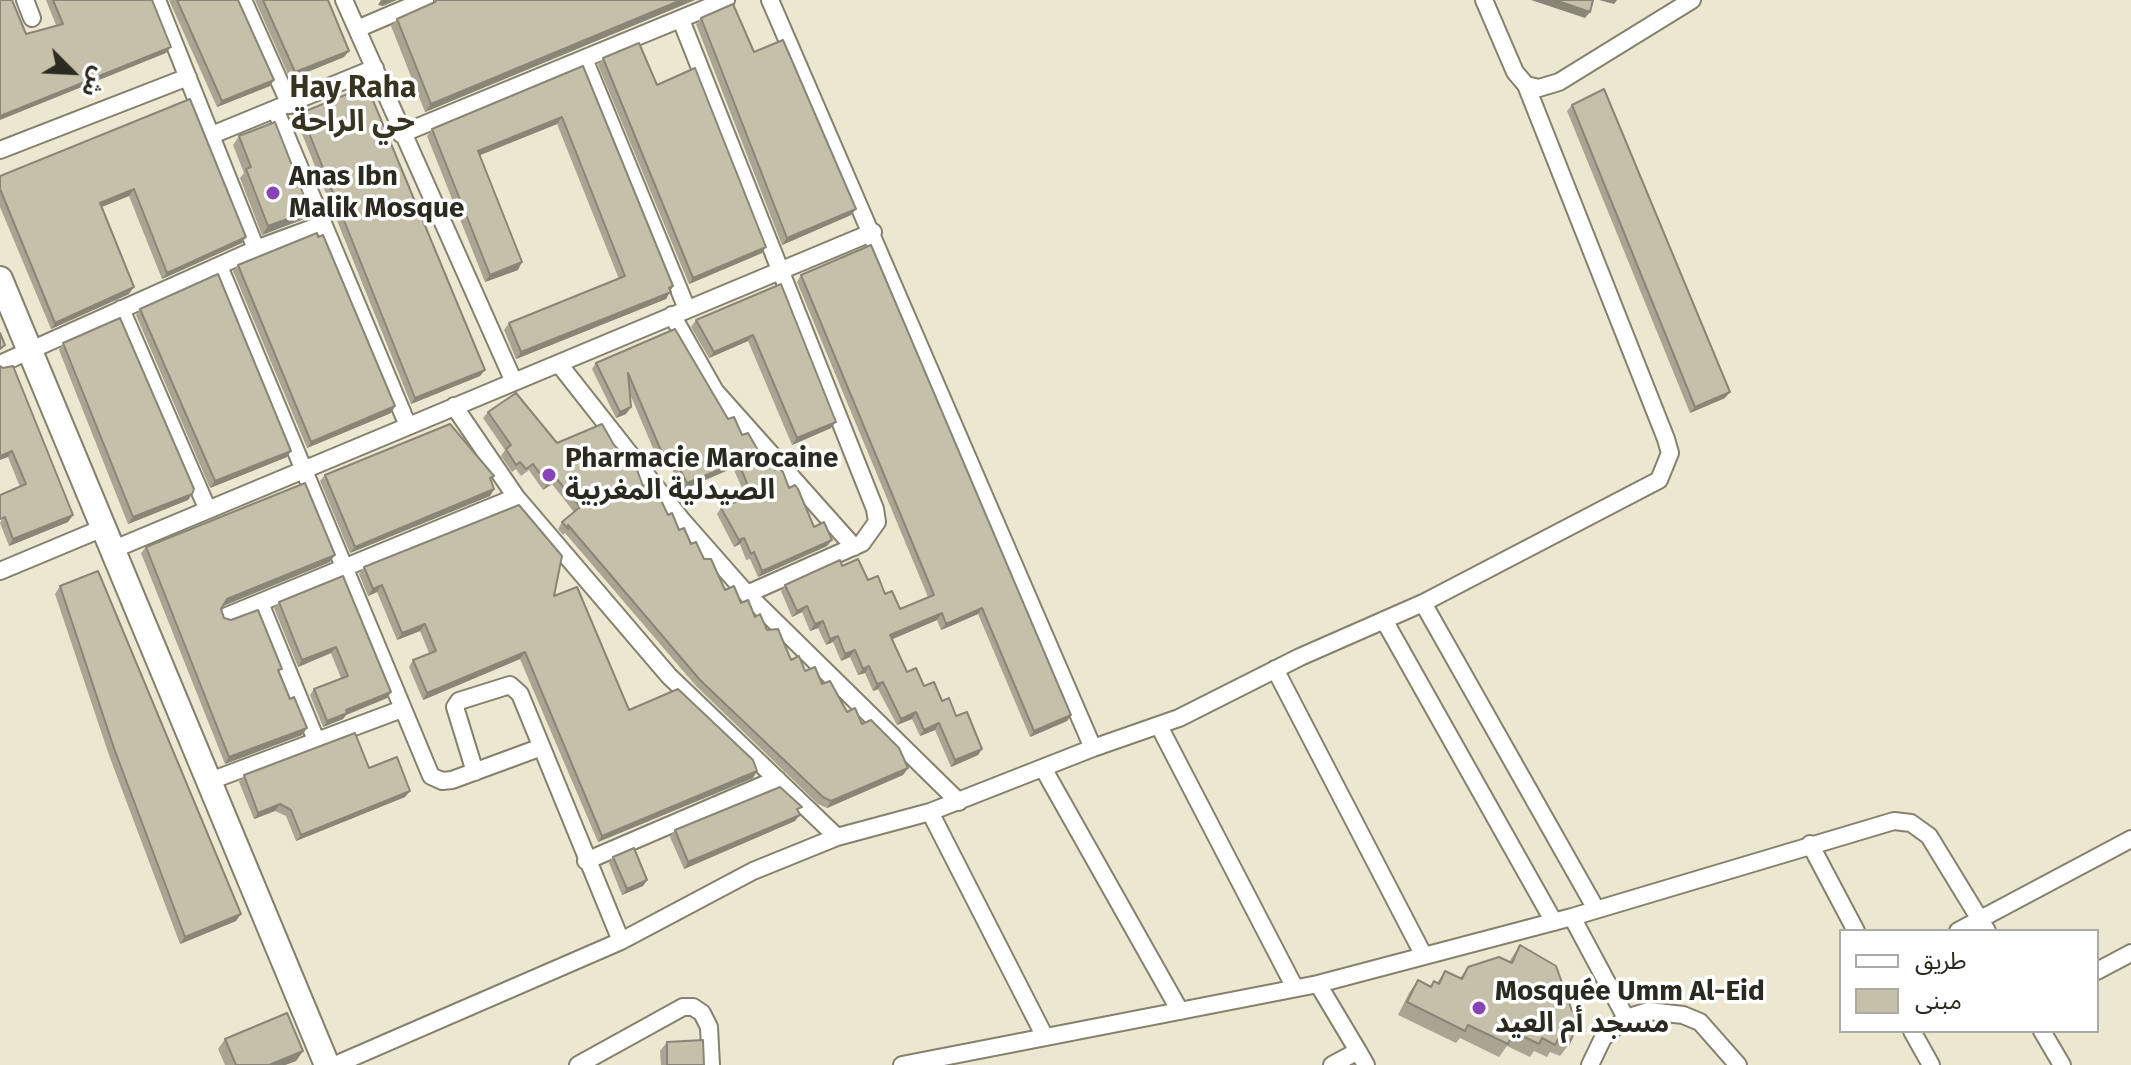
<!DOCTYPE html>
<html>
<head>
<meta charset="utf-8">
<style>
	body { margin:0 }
	#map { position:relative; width:2131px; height:1065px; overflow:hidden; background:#ece7d0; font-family:"Fira Sans","Noto Sans Arabic",sans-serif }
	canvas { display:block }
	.legend { position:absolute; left:1839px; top:929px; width:260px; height:104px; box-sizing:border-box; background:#fff; border:2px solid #aaaaa6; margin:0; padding:10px 14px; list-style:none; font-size:24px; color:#2b2a21 }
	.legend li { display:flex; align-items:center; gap:16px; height:40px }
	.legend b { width:40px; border:2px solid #aaaaa6 }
	.north { position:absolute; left:32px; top:32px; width:80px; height:80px; -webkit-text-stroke:6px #fff; paint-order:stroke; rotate:114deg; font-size:22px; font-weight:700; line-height:32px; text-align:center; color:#2b2a21 }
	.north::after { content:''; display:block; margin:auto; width:28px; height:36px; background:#2b2a21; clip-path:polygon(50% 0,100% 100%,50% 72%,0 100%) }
</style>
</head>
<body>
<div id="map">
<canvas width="2131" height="1065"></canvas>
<ul class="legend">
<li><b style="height:10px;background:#fff"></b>طريق</li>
<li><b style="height:22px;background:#c4c0aa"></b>مبنى</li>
</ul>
<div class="north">ش</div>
</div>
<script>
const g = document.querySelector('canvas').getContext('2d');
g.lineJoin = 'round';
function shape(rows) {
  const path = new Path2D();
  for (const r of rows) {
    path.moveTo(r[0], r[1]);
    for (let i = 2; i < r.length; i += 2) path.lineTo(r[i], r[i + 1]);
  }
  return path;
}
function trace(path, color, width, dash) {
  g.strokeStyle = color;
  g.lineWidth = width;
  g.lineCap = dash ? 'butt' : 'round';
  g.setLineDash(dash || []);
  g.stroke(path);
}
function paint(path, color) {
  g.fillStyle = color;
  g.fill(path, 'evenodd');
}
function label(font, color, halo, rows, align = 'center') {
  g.font = font + ' "Fira Sans","Noto Sans Arabic",sans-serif';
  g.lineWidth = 7;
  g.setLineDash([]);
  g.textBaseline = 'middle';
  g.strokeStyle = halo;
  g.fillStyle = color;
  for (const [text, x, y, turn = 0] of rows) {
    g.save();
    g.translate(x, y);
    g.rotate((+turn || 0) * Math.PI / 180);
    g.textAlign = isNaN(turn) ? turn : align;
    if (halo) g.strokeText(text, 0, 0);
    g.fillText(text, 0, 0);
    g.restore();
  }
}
const street = shape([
	[25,0,32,18],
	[157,0,256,249],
	[243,0,290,105],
	[344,0,514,382],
	[1484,0,1515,72,1526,85,1539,88,1559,82,1692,0],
	[681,20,875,509,877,522,862,543,747,594],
	[357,29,425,0],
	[585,61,687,309],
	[276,111,408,426],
	[401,134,726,0],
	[212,135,375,68],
	[0,150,188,77],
	[219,266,431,776,442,781,452,780,539,748],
	[121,309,207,508],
	[672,315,715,391,854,547],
	[0,364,256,249,321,225],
	[559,364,681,519,747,594,959,802],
	[454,406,516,497,669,676,837,837],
	[112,550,873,232],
	[0,571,103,528],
	[260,603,316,740],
	[1423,603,1596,909],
	[227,616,516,497],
	[1384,620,1554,922],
	[1275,669,1424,956],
	[1159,726,1295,988],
	[1093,748,1179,718,1300,657,1423,603,1659,480,1670,453,1666,439,1526,85],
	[1043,768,1180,1011],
	[210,781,402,709],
	[930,812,1045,1037],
	[1810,844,1856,931],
	[586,861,777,779],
	[1572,917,1626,1018],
	[1958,931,2131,839],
	[621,941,753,871,837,837,930,812,1093,748,770,0],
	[2097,971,2131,953],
	[1318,984,1358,1051,1332,1065],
	[1912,1031,1931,1065],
	[2042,1031,2062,1065],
	[1358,1051,1366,1065],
	[335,1065,621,941,520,694,510,685,459,701,455,707,475,772],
	[578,1065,683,1007,693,1007,702,1013,709,1027,711,1065],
	[902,1065,1318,984,1572,917,1894,821,1911,823,1929,836,1987,931],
	[1590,1065,1603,1038,1626,1018,1648,1011,1683,1015,1700,1022,1738,1065]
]);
const secondary = shape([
	[0,279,327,1065]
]);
trace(street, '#86816d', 20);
trace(secondary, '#86816d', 28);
trace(street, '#fff', 16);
trace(secondary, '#fff', 24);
paint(shape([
	[46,0,152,0,166,53,26,34,56,25],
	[169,0,238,0,274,80,270,86,217,107],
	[255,0,328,0,344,57,290,79],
	[434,0,695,0,425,112,391,26,397,19,433,3],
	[701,18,754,52,856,209,851,215,782,245,696,24],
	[603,58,657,85,762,253,689,284,598,65],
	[583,66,673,286,666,299,516,359,504,330,509,323,619,279,557,124,480,155,518,270,485,282,427,136,432,129],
	[190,99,242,243,162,279,129,196,102,207,129,294,51,329,0,207,0,176],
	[1572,105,1725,398,1690,413,1567,111],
	[301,113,485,370,480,376,411,404,296,119],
	[239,136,310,211,304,219,262,235,240,178,244,173,233,145],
	[238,265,395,406,391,413,307,448,233,271],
	[801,275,1071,715,1067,721,1030,737,978,614,941,630,937,620,892,639,907,672,942,701,982,749,978,755,951,767,935,730,920,736,912,719,897,725,878,689,873,691,865,673,858,675,850,657,841,661,833,642,826,645,818,628,810,631,802,612,792,617,781,591,785,585,842,566,868,580,900,609,928,597,797,282],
	[781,284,831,428,792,445,748,341,709,358,691,327,696,320],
	[140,309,287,457,210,488,136,315],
	[675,329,728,419,759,452,789,488,814,527,832,540,827,546,758,577,750,559,746,560,740,544,734,547,717,514,721,508,746,497,733,468,682,490,666,457,658,460,630,394,631,407,626,414,616,418,592,369,596,363],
	[63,343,192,494,188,500,128,524,59,350],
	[0,366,73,515,68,522,9,546,0,523,20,487,8,457],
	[488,412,557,443,614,445,643,486,704,559,725,590,741,603,755,617,791,660,822,684,847,712,908,768,903,775,827,808,818,804,696,686,565,533,563,535,558,529,562,522,574,512,552,484,543,490,529,470,521,476,516,469,512,472,501,456,505,450,483,418],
	[325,475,494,489,490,496,350,553,320,481],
	[146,547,330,562,223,606,221,609,224,618,279,673,290,699,307,728,302,735,225,764,141,553],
	[364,567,554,596,629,710,753,778,598,842,520,659,423,700,409,667,413,660,429,653,420,631,397,640,377,592,368,596,359,574],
	[343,576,391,692,387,698,346,715,343,719,323,727,310,695,314,689,341,678,331,653,298,667,274,608,279,602],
	[60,586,236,921,180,944,110,758,55,594],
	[369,768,410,791,405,797,296,841,286,816,275,811,254,819,239,782,244,775],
	[798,812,795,821,684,869,670,837,675,830],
	[613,857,647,880,643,886,622,895,609,863],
	[1520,945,1569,1044,1560,1056,1550,1052,1547,1057,1534,1051,1530,1057,1507,1046,1499,1057,1460,1038,1456,1043,1398,1015,1409,993,1418,980,1431,986,1434,981,1437,983,1445,971,1460,978,1468,967,1509,962],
	[225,1039,303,1051,296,1061,285,1065,225,1065,218,1049],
	[667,1042,704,1065,661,1065,660,1051]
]), '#a9a592');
paint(shape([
	[381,0,397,0,383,6,378,5],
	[681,0,695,0,425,112,431,104],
	[1531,0,1555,0,1590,12,1585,18],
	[1599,0,1617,0,1614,4],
	[171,47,166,53,0,120,0,116],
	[349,51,344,57,290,79,295,72],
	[274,80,270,86,217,107,222,101],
	[562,117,557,124,473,158,478,151],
	[134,189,129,196,96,209,100,203],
	[856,209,851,215,782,245,787,238],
	[310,211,304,219,262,235,268,226],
	[246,237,242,243,162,279,167,273],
	[766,247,762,253,689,284,693,278],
	[522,262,518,270,485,282,490,275],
	[673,286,666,299,516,359,521,352],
	[134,287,129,294,51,329,55,323],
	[753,335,748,341,709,358,714,352],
	[485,370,480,376,411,404,415,398],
	[1730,392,1725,398,1690,413,1695,407],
	[395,406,391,413,307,448,311,442],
	[631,407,626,414,616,418,620,412],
	[836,422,831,428,792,445,797,438],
	[670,450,666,457,658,460,662,453],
	[12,451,8,457,0,460,0,456],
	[291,451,287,457,210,488,215,481],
	[738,462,733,468,682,490,687,483],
	[556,478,552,484,543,490,547,483],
	[494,489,490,496,350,553,355,547],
	[192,494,188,500,128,524,133,517],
	[73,515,68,522,9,546,13,539],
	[744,538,740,544,734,547,739,540],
	[832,540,827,546,758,577,762,571],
	[335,555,330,562,223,606,227,599],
	[382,585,377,592,368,596,373,589],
	[807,606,802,612,792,617,797,611],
	[982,608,978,614,941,630,946,624],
	[942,613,937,620,886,642,890,635],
	[823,621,818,628,810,631,815,624],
	[425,624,420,631,397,640,402,633],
	[838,636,833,642,826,645,830,639],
	[336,647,331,653,298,667,302,660],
	[855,650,850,657,841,661,845,654],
	[525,652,520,659,423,700,427,693],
	[869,666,865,673,858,675,863,669],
	[883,682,878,689,873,691,877,684],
	[391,692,387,698,346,715,343,719,323,727,327,721,346,710],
	[916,712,912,719,897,725,901,719],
	[1071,715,1067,721,1030,737,1034,731],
	[939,723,935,730,920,736,924,730],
	[307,728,302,735,225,764,229,757],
	[982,749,978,755,951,767,955,760],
	[908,768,903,775,827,808,831,801],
	[757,771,753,778,598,842,602,836],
	[410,791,405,797,296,841,301,835],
	[280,804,275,811,254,819,258,813],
	[800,815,795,821,684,869,688,862],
	[647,880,643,886,622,895,627,889],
	[241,914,236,921,180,944,185,937],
	[303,1051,296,1061,285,1065,269,1065]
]), '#898677');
const building = shape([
	[0,0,12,0,26,34,63,24,53,0,152,0,171,47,0,116,0,0],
	[177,0,238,0,274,80,222,101,177,0],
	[263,0,328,0,349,51,295,72,263,0],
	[436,0,681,0,431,104,397,19,435,2,436,0],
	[1555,0,1593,0,1590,12,1555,0],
	[733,4,754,52,783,40,856,209,787,238,701,18,733,4],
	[639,43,657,85,695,68,766,247,693,278,603,58,639,43],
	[583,66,673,286,669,288,671,292,521,352,509,323,625,276,562,117,478,151,522,262,490,275,432,129,583,66],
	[367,86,485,370,415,398,301,113,367,86],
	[1604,89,1730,392,1695,407,1572,105,1604,89],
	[190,99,246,237,167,273,134,189,100,203,134,287,55,323,0,189,0,176,190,99],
	[275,122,310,211,268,226,246,169,251,167,239,136,275,122],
	[317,233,318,237,323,235,395,406,311,442,238,265,317,233],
	[871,245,1071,715,1034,731,982,608,946,624,942,613,890,635,907,672,916,668,924,686,934,682,942,701,949,698,956,716,967,712,982,749,955,760,939,723,924,730,916,712,901,719,883,682,877,684,869,666,863,669,855,650,845,654,838,636,830,639,823,621,815,624,807,606,797,611,785,585,840,560,842,566,858,559,868,580,878,576,885,594,892,591,900,609,934,595,801,275,871,245],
	[218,274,291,451,215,481,140,309,218,274],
	[781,284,836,422,797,438,753,335,714,352,696,320,781,284],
	[120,318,194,489,192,494,133,517,63,343,120,318],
	[675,329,728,419,734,417,742,435,748,433,759,452,764,451,770,457,775,470,779,468,783,472,789,488,795,485,798,489,814,527,824,522,832,540,762,571,754,552,751,554,744,538,739,540,721,508,752,495,738,462,687,483,670,450,662,453,628,373,631,407,620,412,596,363,675,329],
	[0,333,5,345,0,349,0,333],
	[0,366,3,368,13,366,73,515,13,539,5,517,0,519,0,495,26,484,12,451,0,456,0,366],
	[516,393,557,443,602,424,614,445,636,467,643,486,648,484,655,500,660,498,668,515,672,513,679,530,684,528,691,544,696,542,704,559,711,559,725,590,734,586,741,603,748,600,755,617,760,614,767,630,778,629,791,660,799,656,805,671,815,667,822,684,830,681,847,712,855,708,862,724,871,720,899,748,908,768,831,801,823,797,700,680,568,525,568,529,562,522,580,507,556,478,547,483,533,464,526,469,520,462,516,465,506,449,511,445,488,412,516,393],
	[450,424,494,476,490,478,494,489,355,547,325,475,450,424],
	[305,483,335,555,227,599,221,609,224,618,231,620,258,610,282,669,278,670,290,699,294,697,307,728,229,757,146,547,305,483],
	[519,505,562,556,554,596,577,587,629,710,678,689,753,760,757,771,602,836,525,652,427,693,413,660,436,651,425,624,402,633,382,585,373,589,364,567,519,505],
	[98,571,241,914,185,937,115,751,60,586,98,571],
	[343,576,391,692,346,710,347,713,327,721,314,689,348,676,336,647,302,660,279,602,343,576],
	[355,733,369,768,397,757,410,791,301,835,291,810,280,804,258,813,244,775,355,733],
	[780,787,802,807,797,809,800,815,688,862,675,830,780,787],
	[634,848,647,880,627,889,613,857,634,848],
	[1520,945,1556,966,1572,1011,1582,1015,1569,1044,1558,1039,1555,1045,1542,1038,1539,1044,1514,1032,1508,1044,1468,1025,1465,1031,1407,1002,1418,980,1431,987,1434,981,1439,984,1445,971,1462,979,1468,967,1499,957,1512,963,1520,945],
	[287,1013,303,1051,269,1065,236,1065,225,1039,287,1013],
	[703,1040,704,1065,667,1065,667,1042,703,1040]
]);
paint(building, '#c4c0aa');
trace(building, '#898677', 2);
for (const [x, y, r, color] of [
	[273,193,8,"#8a43b6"],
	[549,475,8,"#8a43b6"],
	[1479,1008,8,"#8a43b6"]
]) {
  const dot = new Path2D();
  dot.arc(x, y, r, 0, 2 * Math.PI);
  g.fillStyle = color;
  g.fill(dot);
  trace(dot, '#fff', 3);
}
label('bold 28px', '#2b2a21', '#fff', [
	["Anas Ibn",289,177],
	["Malik Mosque",289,209],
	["Pharmacie Marocaine",565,459],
	["الصيدلية المغربية",565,491],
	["Mosquée Umm Al-Eid",1495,992],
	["مسجد أم العيد",1495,1024]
], 'left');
label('bold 30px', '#373421', '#fff', [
	["Hay Raha",353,89],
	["حي الراحة",353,123]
]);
</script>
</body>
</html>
